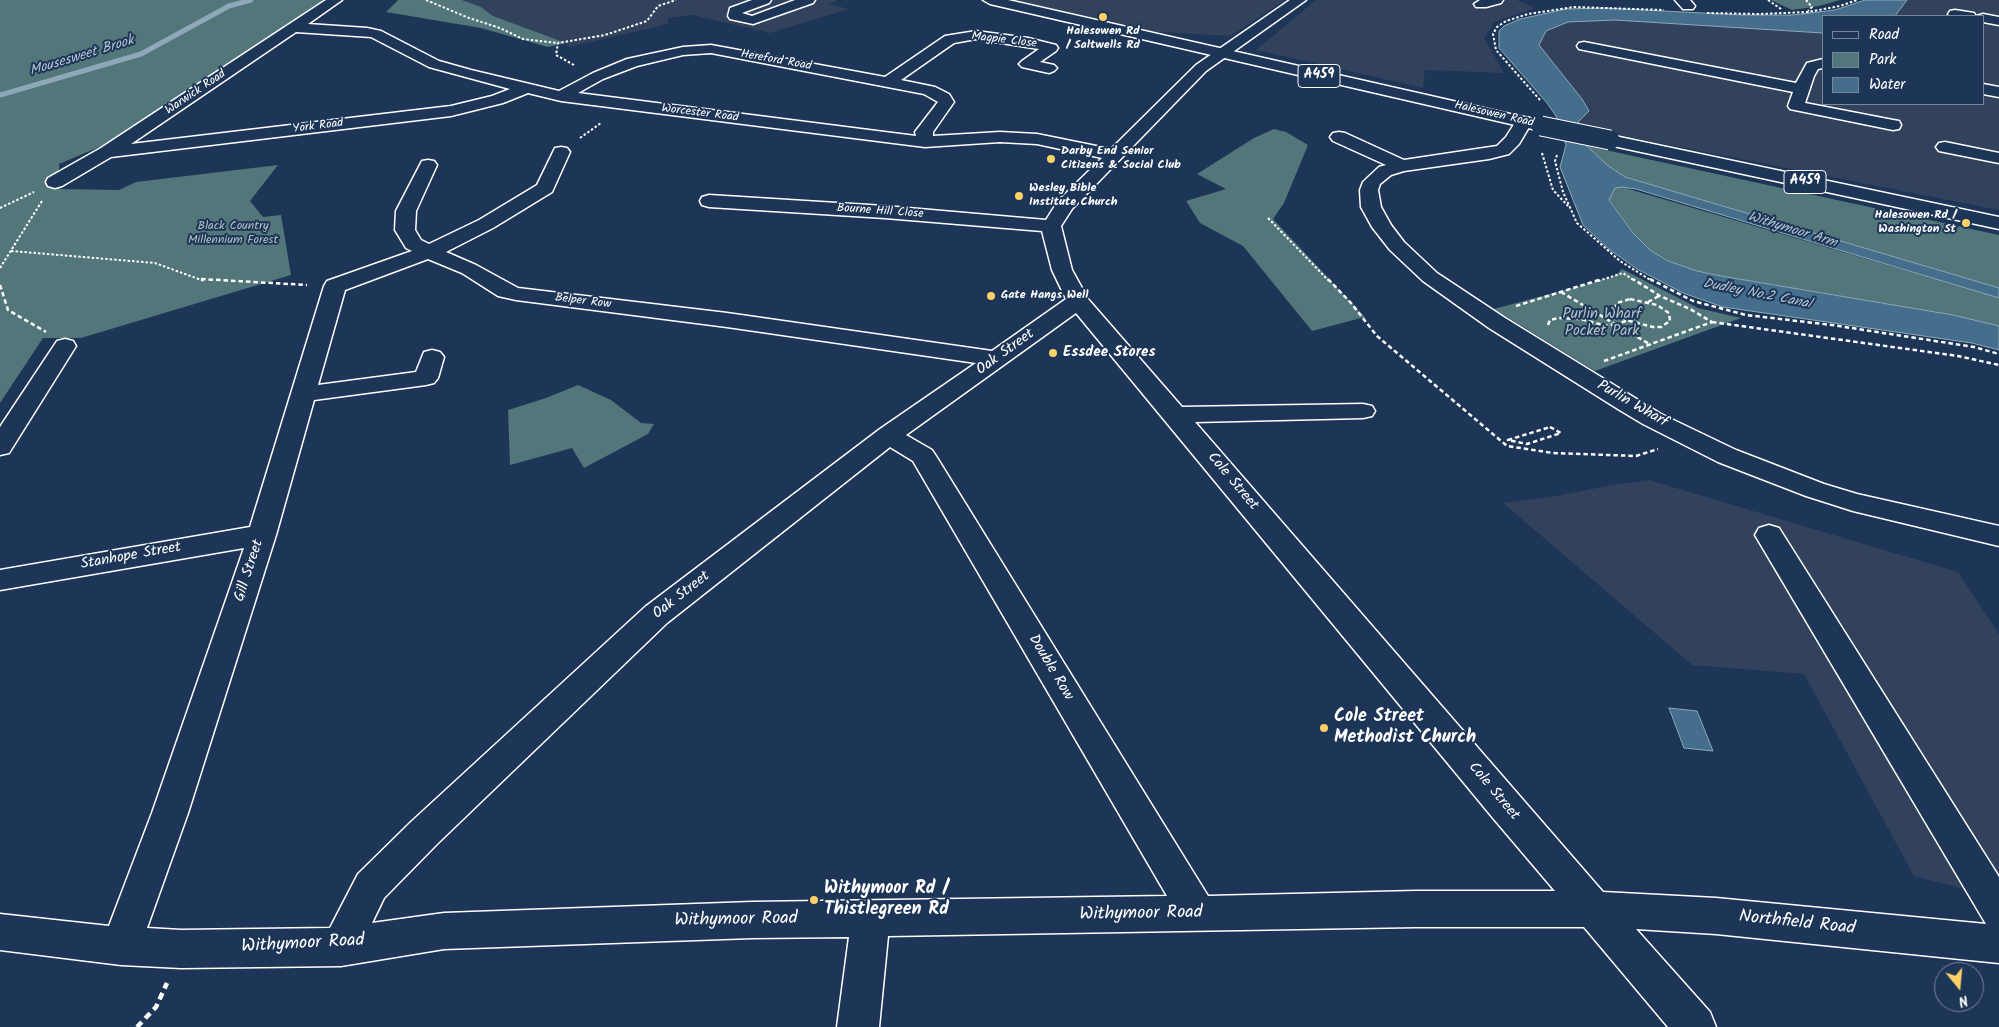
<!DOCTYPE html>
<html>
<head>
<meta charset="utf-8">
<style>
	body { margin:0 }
	#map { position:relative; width:1999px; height:1027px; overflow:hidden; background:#1d3557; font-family:Kalam,sans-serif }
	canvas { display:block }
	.legend { position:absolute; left:1822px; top:15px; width:162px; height:90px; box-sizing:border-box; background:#1d3557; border:1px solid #77869a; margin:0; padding:6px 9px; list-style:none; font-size:15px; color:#fff }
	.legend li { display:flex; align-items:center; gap:10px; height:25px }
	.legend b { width:25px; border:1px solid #77869a }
	.north { position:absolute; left:1934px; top:962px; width:50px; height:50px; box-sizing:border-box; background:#1d3557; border:1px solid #77869a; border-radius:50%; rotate:163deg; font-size:14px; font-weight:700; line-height:20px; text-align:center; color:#fff }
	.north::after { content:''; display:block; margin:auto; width:18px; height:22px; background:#ffd166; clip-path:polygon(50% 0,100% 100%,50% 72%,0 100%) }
</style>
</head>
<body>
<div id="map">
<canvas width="1999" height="1027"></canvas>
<ul class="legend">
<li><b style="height:6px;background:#1d3557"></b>Road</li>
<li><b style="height:14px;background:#527679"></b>Park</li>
<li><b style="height:14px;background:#446e8b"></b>Water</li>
</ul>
<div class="north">N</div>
</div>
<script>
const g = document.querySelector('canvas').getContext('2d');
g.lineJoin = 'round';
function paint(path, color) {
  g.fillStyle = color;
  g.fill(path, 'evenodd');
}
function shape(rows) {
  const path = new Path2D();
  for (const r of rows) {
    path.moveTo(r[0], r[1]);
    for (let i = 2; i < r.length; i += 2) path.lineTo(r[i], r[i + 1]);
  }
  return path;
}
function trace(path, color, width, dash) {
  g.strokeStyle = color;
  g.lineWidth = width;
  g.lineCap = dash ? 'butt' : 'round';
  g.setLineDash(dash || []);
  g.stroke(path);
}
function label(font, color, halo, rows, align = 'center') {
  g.font = font + ' Kalam,sans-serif';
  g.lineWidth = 4;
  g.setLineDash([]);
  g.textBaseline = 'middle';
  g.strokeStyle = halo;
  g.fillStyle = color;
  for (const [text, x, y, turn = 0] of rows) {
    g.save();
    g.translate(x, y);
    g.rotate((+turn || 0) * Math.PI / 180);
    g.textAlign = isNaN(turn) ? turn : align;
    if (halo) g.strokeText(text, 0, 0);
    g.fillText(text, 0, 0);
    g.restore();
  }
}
paint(shape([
	[462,0,839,0,829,4,849,9,770,33,692,15,668,18,668,24,569,47,565,43,493,16,481,7],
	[1013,0,1285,0,1231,36,1158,32],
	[1316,0,1517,0,1535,8,1494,22,1484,38,1504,73,1425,70,1423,88,1256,50],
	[1907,0,1999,0,1999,210,1619,135,1580,126,1578,122,1588,111,1582,99,1539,45,1546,31,1568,22,1615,20,1823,33,1823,104,1983,104,1983,16,1895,16],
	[1649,480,1958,572,1999,634,1999,898,1914,876,1804,674,1692,665,1503,503,1550,497,1613,485]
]), '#32425d');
paint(shape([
	[0,0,340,0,321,3,104,145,59,164,60,189,119,190,136,182,278,165,250,201,263,217,281,215,291,275,81,338,43,338,0,403],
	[398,0,462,0,481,7,493,16,566,43,548,47,481,28,386,12],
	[1771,0,1840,0,1819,6,1792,10],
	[1274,129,1286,132,1308,145,1284,203,1273,219,1365,317,1312,331,1243,246,1200,223,1186,201,1226,189,1197,174,1254,138],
	[1587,146,1999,235,1999,288,1625,177,1607,165],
	[1622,187,1999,298,1999,326,1953,315,1721,276,1697,271,1668,261,1650,250,1633,233,1609,199,1615,188],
	[1622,269,1698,308,1741,318,1595,371,1494,309,1609,278,1615,276],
	[578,385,611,400,641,423,654,424,648,434,584,468,572,448,510,465,508,410,546,398]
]), '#527679');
const water = shape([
	[1865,0,1907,0,1895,16,1823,16,1823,33,1615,20,1568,22,1546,31,1539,45,1582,99,1589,111,1578,122,1587,146,1607,165,1625,177,1999,288,1999,298,1636,189,1622,187,1615,188,1609,200,1633,233,1650,250,1668,261,1697,271,1721,276,1953,315,1999,326,1999,350,1972,343,1723,307,1683,293,1637,269,1610,250,1583,225,1560,167,1566,145,1556,116,1547,103,1499,48,1499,31,1504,26,1520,19,1566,9,1604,8,1742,15,1793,15,1835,10,1865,0],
	[1669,708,1697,711,1713,751,1684,748,1669,708]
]);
paint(water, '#446e8b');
trace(water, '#8fa8b9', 1);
trace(shape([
	[0,95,141,54,229,6,251,0]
]), '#8fa8b9', 5);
const minor = shape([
	[326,0,342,0,308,24,367,28,381,31,439,61,471,70,559,91,593,73,627,59,683,47,711,45,885,77,945,36,976,31,1028,38,1056,45,1058,48,1056,51,1040,62,1054,65,1057,68,1054,71,1049,73,1022,67,1019,64,1022,61,1039,49,976,39,954,43,901,80,935,87,949,94,954,102,933,132,933,136,1000,132,1037,134,1111,149,1196,65,1290,0,1306,0,1206,71,1072,209,1061,226,1072,270,1088,299,1182,407,1363,404,1372,406,1375,411,1372,416,1363,418,1195,422,1603,892,1716,898,1986,924,1755,535,1759,528,1769,525,1779,528,1999,877,1999,963,1716,934,1636,929,1710,1012,1716,1027,1668,1027,1584,927,1416,927,888,936,879,1027,837,1027,849,937,752,938,444,949,341,966,181,968,121,965,0,950,0,914,109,926,152,813,244,548,0,590,0,570,250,527,324,286,327,281,412,251,406,248,395,230,396,211,422,161,428,160,434,161,437,165,416,211,415,230,421,240,429,244,479,220,537,185,555,148,561,147,567,148,570,152,552,192,493,228,446,252,476,265,518,288,727,313,992,351,1066,299,1052,270,1042,231,885,218,709,207,702,205,700,201,702,197,709,195,885,206,1046,220,1058,201,1102,158,1037,144,1000,142,925,147,561,101,528,93,503,103,451,116,111,157,62,186,55,188,48,186,46,182,48,178,101,148,326,0],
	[296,32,371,37,429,67,510,89,492,96,451,106,131,144,296,32],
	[711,53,924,94,938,102,915,132,916,136,578,93,603,79,637,66,683,55,711,53],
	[428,259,462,273,498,296,516,300,727,327,976,363,880,429,645,607,411,822,358,874,330,928,181,930,147,928,188,813,276,535,314,400,426,385,434,383,438,378,444,357,440,352,432,350,424,352,416,372,318,385,345,290,428,259],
	[1076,313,1493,818,1555,891,1416,891,1208,896,936,456,932,450,906,435,1076,313],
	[890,447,913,461,1167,896,752,902,444,913,372,923,384,898,437,844,667,623,890,447],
	[752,0,771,0,769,3,742,13,752,16,795,0,815,0,813,3,753,24,730,19,728,16,730,8,752,0],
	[1480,0,1503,0,1501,3,1486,7,1476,7,1474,4,1480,0],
	[1675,0,1690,0,1695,6,1693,9,1683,9,1675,0],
	[1955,10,1974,13,1976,16,1950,16,1948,14,1950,11,1955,10],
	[1983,14,1999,17,1999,25,1983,22,1983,16,1977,16,1983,14],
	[1584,42,1796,83,1807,63,1823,59,1823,68,1818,69,1814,76,1805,103,1893,120,1899,121,1901,125,1899,129,1893,130,1790,109,1788,106,1793,92,1579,49,1577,46,1579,43,1584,42],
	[1983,84,1999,87,1999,97,1983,94,1983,84],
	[1524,117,1530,118,1532,122,1519,144,1509,154,1489,159,1404,171,1391,175,1380,184,1378,190,1381,207,1391,225,1404,242,1437,273,1505,318,1661,414,1736,450,1824,484,1857,494,1999,526,1999,546,1853,511,1806,496,1718,462,1643,424,1618,409,1489,328,1423,281,1390,250,1372,227,1361,207,1360,190,1363,182,1379,167,1386,165,1333,141,1330,137,1333,133,1339,132,1345,133,1404,160,1497,146,1506,137,1518,118,1524,117],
	[1945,142,1999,153,1999,163,1939,151,1936,147,1939,143,1945,142],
	[65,339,73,341,76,346,9,453,0,455,0,427,57,341,65,339]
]);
const major = shape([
	[983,0,1008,0,1541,121,1547,122,1549,126,1547,130,1541,131,990,4,983,0],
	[1610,135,1999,217,1999,229,1604,144,1601,140,1604,136,1610,135]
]);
trace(minor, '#fff', 3);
trace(major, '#fff', 3);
trace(shape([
	[426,0,469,18,500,28,523,39,558,43],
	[1768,0,1781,9],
	[1806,0,1812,7,1808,11],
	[1707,13,1760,14,1808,12,1840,6,1857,0],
	[574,65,556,55,558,43,605,35,647,21,658,6,676,0],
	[1540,100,1496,50,1493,34,1497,27,1506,21,1528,14,1574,7,1664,10],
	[580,138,601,123],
	[1542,153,1553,190,1568,206],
	[1557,155,1555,161,1563,192,1577,223,1620,261,1652,281],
	[0,208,34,192],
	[1268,218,1329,281],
	[11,251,155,263,204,281],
	[0,268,42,201],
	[1598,281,1623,273,1635,281]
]), '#fff', 2, [2.5, 2]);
trace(shape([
	[201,279,307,285],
	[1328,279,1351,303,1377,336,1507,446,1553,453,1636,456,1658,449],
	[1650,279,1693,301,1746,315,1832,325,1974,347,1999,354],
	[0,285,8,310,46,332],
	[1561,292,1615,324],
	[1630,299,1657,305,1669,313,1670,321,1661,327,1653,327,1626,320,1616,311,1615,307,1617,303,1630,299],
	[1648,302,1659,296],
	[1516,306,1602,279],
	[1626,321,1615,324,1651,345],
	[1712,322,1958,356,1999,365],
	[1548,325,1550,320,1558,318,1581,319,1606,326,1615,324],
	[1604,361,1712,322,1690,309,1660,296,1633,279],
	[1550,427,1561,433,1527,444,1508,440,1550,427]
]), '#fff', 2.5, [4.5, 3]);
trace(shape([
	[137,1027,156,1007,167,983]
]), '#fff', 4.5, [7, 5]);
paint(minor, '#1d3557');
paint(major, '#1d3557');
const majorBridge = shape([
	[1541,126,1610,140]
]);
trace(majorBridge, '#fff', 21, []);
trace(majorBridge, '#1d3557', 19);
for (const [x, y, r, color] of [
	[1103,17,5,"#ffd166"],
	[1051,159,5,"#ffd166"],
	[1019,196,5,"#ffd166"],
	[1966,223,5,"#ffd166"],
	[991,296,5,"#ffd166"],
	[1053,353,5,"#ffd166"],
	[1324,728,5,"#ffd166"],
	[814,900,5,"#ffd166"]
]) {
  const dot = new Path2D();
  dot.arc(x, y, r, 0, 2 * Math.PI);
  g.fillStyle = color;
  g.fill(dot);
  trace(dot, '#1d3557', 2);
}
label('bold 12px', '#fff', '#1d3557', [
	["Halesowen Rd",1103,32,"center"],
	["/ Saltwells Rd",1103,46,"center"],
	["Darby End Senior",1061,152],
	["Citizens & Social Club",1061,166],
	["Wesley Bible",1029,189],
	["Institute Church",1029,203],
	["Halesowen Rd /",1956,216,"right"],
	["Washington St",1956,230,"right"],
	["Gate Hangs Well",1001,296]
], 'left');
label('12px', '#fff', '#1d3557', [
	["Magpie Close",1004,41,7],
	["Hereford Road",776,61,10],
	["Warwick Road",196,93,-34],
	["Worcester Road",700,114,7],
	["Halesowen Road",1494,115,13],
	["York Road",318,127,-7],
	["Bourne Hill Close",880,212,4],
	["Belper Row",583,302,7]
]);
label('12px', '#b1c1c3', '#1d3557', [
	["Black Country",233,227],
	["Millennium Forest",233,241]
]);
label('italic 14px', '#b4c5d1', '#1d3557', [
	["Mousesweet Brook",82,57,-17],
	["Withymoor Arm",1792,231,17],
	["Dudley No.2 Canal",1757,295,11]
]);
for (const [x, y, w] of [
	[1319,76,42],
	[1805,182,42]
]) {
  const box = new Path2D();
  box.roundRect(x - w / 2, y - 11.5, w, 23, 4);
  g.fillStyle = '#1d3557';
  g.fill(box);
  trace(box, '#fff', 1);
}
label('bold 14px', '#fff', null, [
	["A459",1319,76],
	["A459",1805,182]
]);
label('15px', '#b1c1c3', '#1d3557', [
	["Purlin Wharf",1602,315],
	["Pocket Park",1602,332]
]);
label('15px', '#fff', '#1d3557', [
	["Oak Street",1006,353,-36],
	["Purlin Wharf",1632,405,30],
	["Cole Street",1232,482,50],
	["Stanhope Street",131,557,-10],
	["Gill Street",250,571,-72],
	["Oak Street",682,596,-38],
	["Double Row",1050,668,59],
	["Cole Street",1493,792,50]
]);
label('bold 15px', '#fff', '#1d3557', [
	["Essdee Stores",1063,353]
], 'left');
label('bold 18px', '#fff', '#1d3557', [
	["Cole Street",1334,718],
	["Methodist Church",1334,739],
	["Withymoor Rd /",824,890],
	["Thistlegreen Rd",824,911]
], 'left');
label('18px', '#fff', '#1d3557', [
	["Withymoor Road",1141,915,-1],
	["Withymoor Road",736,921,-1],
	["Northfield Road",1797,924,6],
	["Withymoor Road",303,945,-3]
]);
</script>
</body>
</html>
